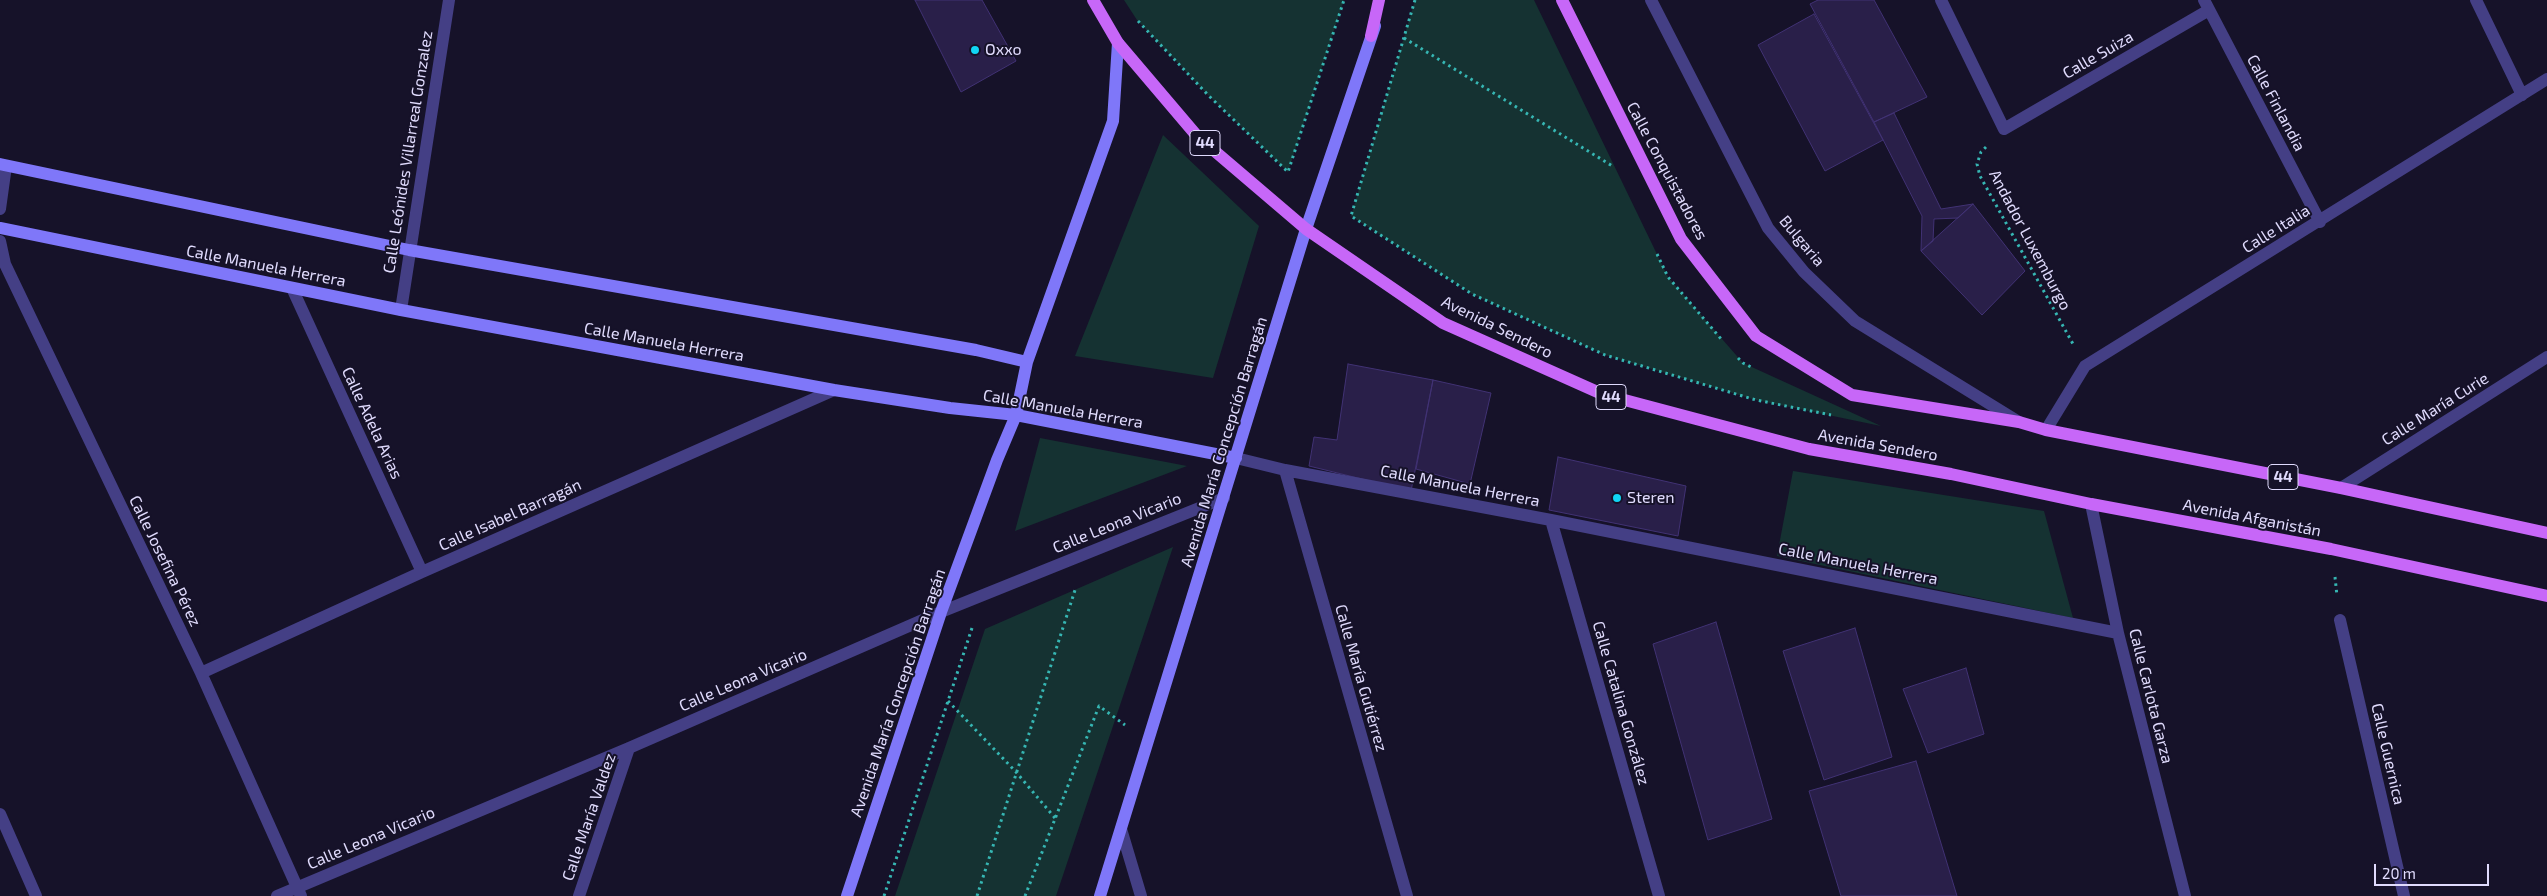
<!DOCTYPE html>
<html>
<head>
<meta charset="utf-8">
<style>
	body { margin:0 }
	#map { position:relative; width:2547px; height:896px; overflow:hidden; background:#161229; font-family:"Exo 2",sans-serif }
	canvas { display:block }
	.scale { position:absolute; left:2374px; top:864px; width:115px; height:22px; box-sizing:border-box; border:2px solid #e0dbfd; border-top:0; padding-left:6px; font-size:15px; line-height:18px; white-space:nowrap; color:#e0dbfd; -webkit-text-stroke:4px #161229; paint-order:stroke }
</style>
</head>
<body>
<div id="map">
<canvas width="2547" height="896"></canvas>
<div class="scale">20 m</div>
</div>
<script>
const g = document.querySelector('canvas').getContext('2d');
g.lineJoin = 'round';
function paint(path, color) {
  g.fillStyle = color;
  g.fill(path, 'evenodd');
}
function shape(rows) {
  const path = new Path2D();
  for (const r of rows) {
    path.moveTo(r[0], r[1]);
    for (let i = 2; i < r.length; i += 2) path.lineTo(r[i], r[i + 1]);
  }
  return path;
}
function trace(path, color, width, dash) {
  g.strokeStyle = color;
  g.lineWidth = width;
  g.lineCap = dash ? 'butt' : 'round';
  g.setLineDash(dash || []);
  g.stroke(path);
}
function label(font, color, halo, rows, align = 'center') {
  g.font = font + ' "Exo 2",sans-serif';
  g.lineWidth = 4;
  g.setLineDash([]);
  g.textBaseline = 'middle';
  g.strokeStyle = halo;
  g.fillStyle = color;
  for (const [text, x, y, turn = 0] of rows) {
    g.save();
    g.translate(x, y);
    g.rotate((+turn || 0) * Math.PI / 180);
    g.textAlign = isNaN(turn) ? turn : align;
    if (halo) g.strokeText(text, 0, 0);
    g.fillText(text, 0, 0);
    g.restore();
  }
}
paint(shape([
	[1124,0,1344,0,1288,172,1208,95,1137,20],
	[1415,0,1534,0,1668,277,1743,363,1881,426,1756,400,1605,355,1472,294,1351,216],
	[1163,135,1259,226,1213,378,1075,356],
	[1040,438,1187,466,1015,531],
	[1793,471,2044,511,2073,618,1777,556],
	[1173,547,1056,896,895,896,985,629]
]), '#153232');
const building = shape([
	[915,0,982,0,1016,61,961,92,915,0],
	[1818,0,1874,0,1927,97,1874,122,1810,4,1818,0],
	[1814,14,1883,140,1825,171,1758,45,1814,14],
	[1894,113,1941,209,1973,204,1958,218,1934,219,1933,241,1921,251,1922,216,1874,122,1894,113],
	[1973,204,2025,271,1982,315,1921,251,1973,204],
	[1348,364,1433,380,1411,491,1309,466,1314,437,1337,440,1348,364],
	[1433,380,1491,393,1470,484,1416,469,1433,380],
	[1558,457,1686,486,1678,536,1549,510,1558,457],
	[1716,622,1772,819,1708,840,1653,644,1716,622],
	[1855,628,1892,757,1824,780,1783,651,1855,628],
	[1966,668,1984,734,1928,753,1903,689,1966,668],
	[1916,761,1957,896,1841,896,1809,791,1916,761]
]);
paint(building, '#291f49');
trace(building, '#413274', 1);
trace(shape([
	[1415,0,1351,216,1472,294,1605,355,1756,400,1831,415],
	[1138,21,1208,95,1288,172,1344,0],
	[1404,38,1614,167],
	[1986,147,1981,152,1977,164,1980,176,2073,344],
	[1657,254,1668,277,1722,340],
	[1738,358,1743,363,1753,368],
	[2335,577,2337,596],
	[948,701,1016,772,1055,818],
	[884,896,972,628],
	[977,896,1076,587],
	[1025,896,1099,706,1125,725]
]), '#36b6b3', 3, [2.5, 4]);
trace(shape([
	[1651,0,1768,228,1804,272,1855,321,2019,422],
	[1941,0,2004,129,2209,10],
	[2204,0,2320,222],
	[2476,0,2522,95],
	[0,209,6,166],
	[0,241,5,264,201,673,301,896],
	[292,288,422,572],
	[401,310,449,0],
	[2046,430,2085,366,2547,79],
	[1236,458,1285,470,1551,520,2118,633],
	[1285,470,1407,896],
	[2341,488,2547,357],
	[2091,504,2118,633,2185,896],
	[1551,520,1659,896],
	[2340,620,2404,896],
	[201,673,422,572,834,390],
	[0,814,36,896],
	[1121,829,1141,896],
	[277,896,629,748,941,612,1224,498],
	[579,896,629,748]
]), '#443f85', 12);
trace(shape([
	[0,164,409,250,976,350,1027,362],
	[0,228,401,310,834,390,950,408,1016,415,1236,458],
	[847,896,941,612,997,460,1016,415,1027,362,1113,121,1118,43],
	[1100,896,1306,229,1375,26]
]), '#7f77f9', 12);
trace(shape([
	[1093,0,1118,43,1197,136,1306,229,1443,323,1602,394,1809,449,1951,474,2091,504,2331,549,2547,596],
	[1562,0,1681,239,1756,336,1852,395,2019,422,2046,430,2341,488,2547,533],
	[1371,36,1379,0]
]), '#c767f8', 12);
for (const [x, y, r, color] of [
	[975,50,5,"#11d5f4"],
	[1617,498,5,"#11d5f4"]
]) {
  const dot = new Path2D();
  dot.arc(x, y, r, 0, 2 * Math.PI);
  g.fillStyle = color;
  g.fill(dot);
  trace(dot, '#161229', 2);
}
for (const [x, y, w] of [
	[1205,143,30],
	[1611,397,30],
	[2283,477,30]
]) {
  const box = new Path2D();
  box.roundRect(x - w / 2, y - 12.5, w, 25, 4);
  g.fillStyle = '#161229';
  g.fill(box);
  trace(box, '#e0dbfd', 1);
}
label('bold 15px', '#e0dbfd', null, [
	["44",1205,143],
	["44",1611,397],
	["44",2283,477]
]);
label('16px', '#e0dbfd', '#161229', [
	["Oxxo",985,50],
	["Steren",1627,498]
], 'left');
label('16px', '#e0dbfd', '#161229', [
	["Calle Suiza",2098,55,-30],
	["Calle Finlandia",2276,103,62],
	["Calle Leónides Villarreal Gonzalez",408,152,-81],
	["Calle Conquistadores",1667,171,62],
	["Calle Italia",2276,229,-32],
	["Andador Luxemburgo",2030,240,62],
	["Bulgaria",1802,241,50],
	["Calle Manuela Herrera",266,266,11],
	["Avenida Sendero",1497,327,26],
	["Calle Manuela Herrera",664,342,10],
	["Calle Manuela Herrera",1063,409,10],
	["Calle María Curie",2435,409,-32],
	["Calle Adela Arias",372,423,65],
	["Avenida María Concepción Barragán",1224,442,-73],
	["Avenida Sendero",1878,445,10],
	["Calle Manuela Herrera",1460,486,11],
	["Calle Isabel Barragán",510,515,-24],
	["Avenida Afganistán",2252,518,11],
	["Calle Leona Vicario",1117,523,-22],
	["Calle Josefina Pérez",165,561,64],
	["Calle Manuela Herrera",1858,564,11],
	["Calle María Gutiérrez",1361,678,74],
	["Calle Leona Vicario",743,680,-23],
	["Avenida María Concepción Barragán",898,693,-71],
	["Calle Carlota Garza",2151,696,76],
	["Calle Catalina González",1621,703,74],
	["Calle Guernica",2388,754,77],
	["Calle María Valdez",589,817,-71],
	["Calle Leona Vicario",371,838,-23]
]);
</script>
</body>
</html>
